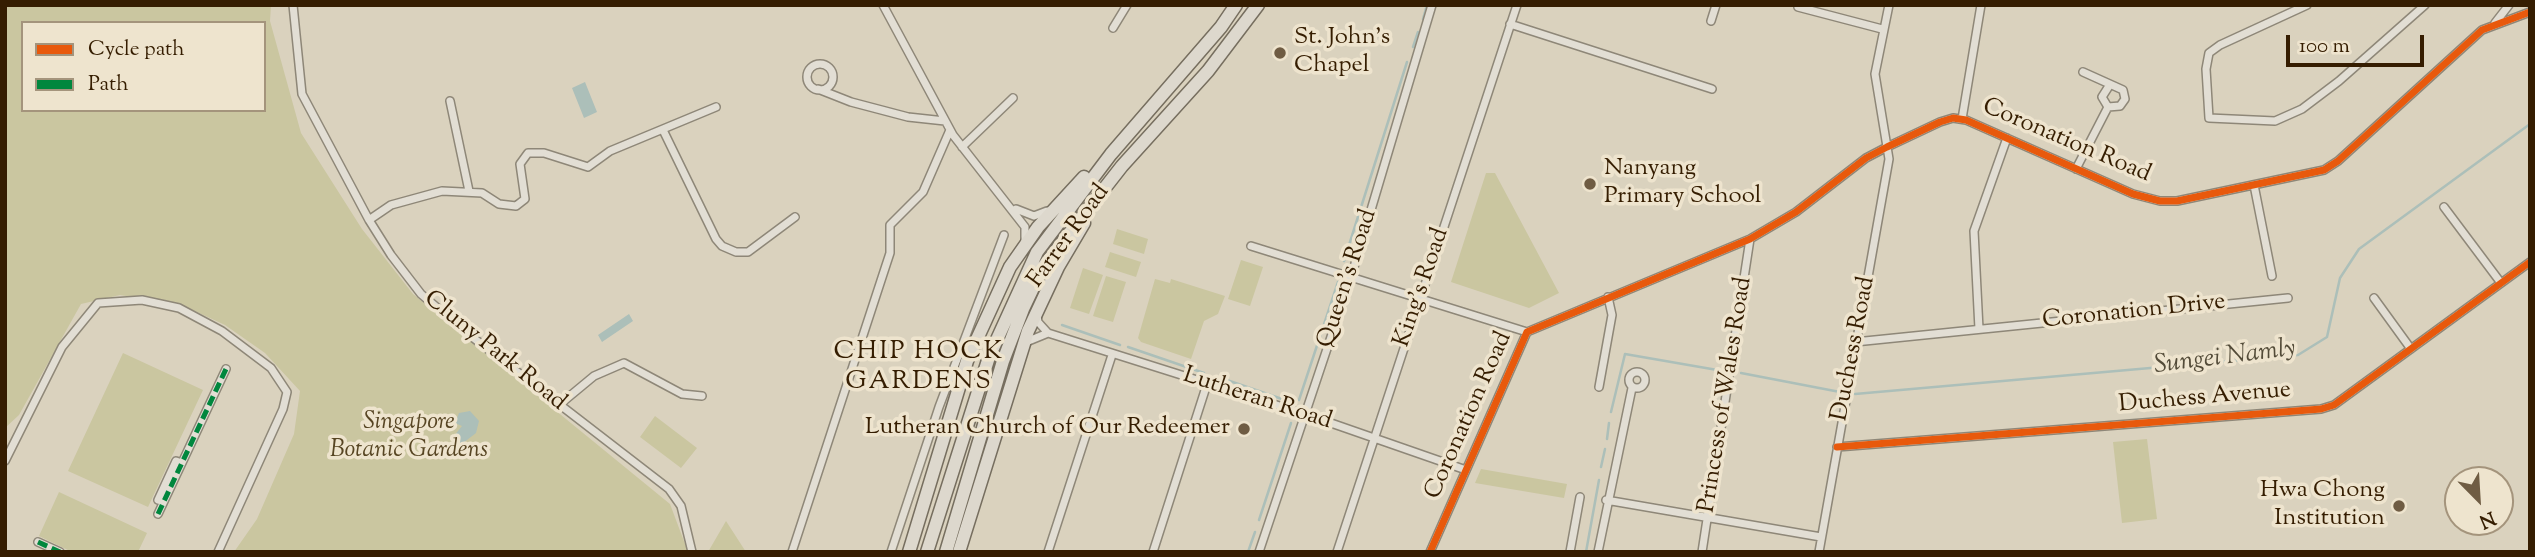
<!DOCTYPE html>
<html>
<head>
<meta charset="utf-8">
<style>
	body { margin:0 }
	#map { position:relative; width:2535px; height:557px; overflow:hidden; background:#dad2be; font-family:"Sorts Mill Goudy",serif }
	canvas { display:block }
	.frame { position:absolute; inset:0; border:7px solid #351d01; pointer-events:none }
	.legend { position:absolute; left:21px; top:21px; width:245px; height:91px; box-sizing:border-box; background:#eee4ce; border:2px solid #a4947c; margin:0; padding:9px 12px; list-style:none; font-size:21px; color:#351d01 }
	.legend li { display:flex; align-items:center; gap:14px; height:35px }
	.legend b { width:35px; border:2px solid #a4947c }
	.north { position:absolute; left:2444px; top:466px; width:70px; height:70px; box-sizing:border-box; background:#eee4ce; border:2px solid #a4947c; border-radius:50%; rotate:156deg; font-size:19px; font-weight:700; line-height:28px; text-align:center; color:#351d01 }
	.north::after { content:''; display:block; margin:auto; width:24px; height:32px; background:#6f5c43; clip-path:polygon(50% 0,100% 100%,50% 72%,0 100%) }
	.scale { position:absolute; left:2286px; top:35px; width:138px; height:32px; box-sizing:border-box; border:4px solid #351d01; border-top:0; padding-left:9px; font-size:21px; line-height:24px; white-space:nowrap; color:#351d01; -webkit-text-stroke:5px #eee4ce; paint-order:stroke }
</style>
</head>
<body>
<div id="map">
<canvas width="2535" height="557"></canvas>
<div class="frame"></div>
<ul class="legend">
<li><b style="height:9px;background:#e8590c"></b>Cycle path</li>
<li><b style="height:9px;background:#00873e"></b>Path</li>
</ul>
<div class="north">N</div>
<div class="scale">100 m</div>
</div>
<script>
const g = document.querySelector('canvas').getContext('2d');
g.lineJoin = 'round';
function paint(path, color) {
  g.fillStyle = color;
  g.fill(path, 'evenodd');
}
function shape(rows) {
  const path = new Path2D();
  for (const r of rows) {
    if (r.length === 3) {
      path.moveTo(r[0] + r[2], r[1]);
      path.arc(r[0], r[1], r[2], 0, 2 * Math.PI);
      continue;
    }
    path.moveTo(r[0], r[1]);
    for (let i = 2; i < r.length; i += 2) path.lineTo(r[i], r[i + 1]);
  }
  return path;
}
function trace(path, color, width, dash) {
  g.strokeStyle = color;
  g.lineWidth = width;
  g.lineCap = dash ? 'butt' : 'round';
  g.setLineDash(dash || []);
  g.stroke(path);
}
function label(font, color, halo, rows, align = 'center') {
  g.font = font + ' "Sorts Mill Goudy",serif';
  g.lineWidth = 7;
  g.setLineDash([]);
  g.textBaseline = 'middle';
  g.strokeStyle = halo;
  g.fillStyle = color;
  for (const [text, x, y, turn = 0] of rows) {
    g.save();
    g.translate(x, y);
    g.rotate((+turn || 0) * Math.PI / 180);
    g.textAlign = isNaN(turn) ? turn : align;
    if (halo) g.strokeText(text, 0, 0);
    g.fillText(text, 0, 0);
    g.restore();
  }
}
paint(shape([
	[5,5,271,5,270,21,301,133,362,229,413,294,670,504,688,552,234,552,257,519,294,434,300,391,265,353,225,325,184,306,120,295,81,304,19,415,5,428],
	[23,23,264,23,264,110,23,110],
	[1486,173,1495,173,1559,293,1529,308,1451,282],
	[1117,229,1148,239,1144,254,1113,244],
	[1110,252,1141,262,1136,277,1105,267],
	[1241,260,1263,267,1250,306,1228,299],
	[1083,268,1103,275,1089,314,1070,308],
	[1106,276,1126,282,1113,322,1093,316],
	[1155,279,1170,283,1171,279,1225,296,1218,314,1204,321,1191,359,1141,342,1138,338],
	[123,353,203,390,148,507,68,471],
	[655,416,697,448,681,468,640,437],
	[2147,439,2157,519,2122,523,2113,442],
	[1481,469,1567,484,1564,498,1475,483],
	[59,492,147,533,138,552,72,552,39,536],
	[726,521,746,552,708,552]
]), '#cac6a0');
paint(shape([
	[585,82,597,112,584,118,572,88],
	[629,314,633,321,602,342,598,335],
	[470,411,479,421,476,433,454,450,454,436,462,426,455,423,459,413]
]), '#acbfb9');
trace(shape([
	[1423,19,1427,5],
	[1413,47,1418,32],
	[1344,261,1407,62],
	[1062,325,1120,345],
	[1128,347,1204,373],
	[1741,373,1840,392],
	[1218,377,1282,399],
	[1855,394,2298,355,2327,337,2340,278,2359,249,2530,124],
	[1299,400,1338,282],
	[1611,412,1625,354,1723,371],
	[1607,439,1609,423],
	[1601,467,1605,449],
	[1259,520,1291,423],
	[1248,552,1255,532],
	[1586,552,1599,480]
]), '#acbfb9', 2.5);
const street = shape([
	[293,5,302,94,369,220,391,255,421,294,467,333,669,489,681,506,692,552],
	[883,5,953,135,1025,227,1025,241],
	[2307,5,2220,45,2209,53,2206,69,2209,118,2275,121,2302,109,2339,81,2425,5],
	[1798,7,1882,29],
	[1711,21,1716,5],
	[2495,23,2509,5],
	[1510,24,1712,89],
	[1113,28,1127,5],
	[820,77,13],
	[2083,72,2123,90,2125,99,2120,106,2108,107],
	[818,89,851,102,908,117,945,121],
	[450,101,469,191],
	[2108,107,2102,97,2109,86],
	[1962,119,1981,5],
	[663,130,716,239,722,246,736,252,748,252,795,217],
	[962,147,1013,98],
	[2076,169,2108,107],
	[2254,185,2272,276],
	[2444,207,2501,283],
	[1016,209,1034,216,1047,211],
	[369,220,391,205,442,191,482,193,499,204,516,206,525,199,520,164,528,153,544,153,588,167,610,151,716,107],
	[1251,246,1527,332],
	[2374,298,2411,349],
	[1037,315,1038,322,1048,333,1305,414,1466,470],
	[1979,329,1974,231,2007,138],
	[1026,342,1048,333],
	[1855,342,2288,298],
	[1637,380,8],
	[1599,387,1612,315,1608,297],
	[559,405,594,376,624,363,682,394,702,396],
	[1837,447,2321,409,2334,405,2530,262],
	[5,461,62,347,98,303,142,300,179,308,222,331,271,368,287,392,283,409,218,552],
	[158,500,176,461,182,463],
	[1606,500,1821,537],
	[158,514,226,369],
	[38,542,60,552],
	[792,552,890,253,890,225,923,192,950,130],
	[891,552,939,407,1004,235],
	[1048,552,1112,355],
	[1153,552,1207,384],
	[1259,552,1351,277,1432,5],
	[1337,552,1517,5],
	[1430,552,1527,332,1750,239,1796,212,1866,158,1887,147,1940,122,1953,118,1966,120,2133,194,2160,201,2177,201,2324,170,2338,161,2482,30,2530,12],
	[1570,552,1580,497],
	[1598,552,1632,388],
	[1702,552,1750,239],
	[1819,552,1889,159,1875,74,1889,5]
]);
const highway = shape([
	[909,552,967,361,1010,267,1038,227,1084,177],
	[927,552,989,357,1037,252,1111,154,1221,27,1236,5],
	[946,552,1003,361,1023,309,1043,267,1122,166,1208,71,1258,5],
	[959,552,1028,331,1058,267,1084,223]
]);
trace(street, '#8e8778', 10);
trace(highway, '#766e5f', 15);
trace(street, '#e2ded4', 7);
trace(highway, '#ddd8cd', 12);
trace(shape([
	[158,514,226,369],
	[38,542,60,552]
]), '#00873e', 5, [10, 5]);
trace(shape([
	[1837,447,2321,409,2334,405,2530,262],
	[1430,552,1527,332,1750,239,1796,212,1866,158,1887,147,1940,122,1953,118,1966,120,2133,194,2160,201,2177,201,2324,170,2338,161,2482,30,2530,12]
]), '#e8590c', 7);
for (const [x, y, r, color] of [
	[1280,53,7,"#6f5c43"],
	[1590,184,7,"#6f5c43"],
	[1244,429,7,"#6f5c43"],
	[2399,506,7,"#6f5c43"]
]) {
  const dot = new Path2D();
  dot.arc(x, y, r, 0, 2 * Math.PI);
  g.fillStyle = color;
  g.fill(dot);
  trace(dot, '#eee4ce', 2.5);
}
label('24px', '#351d01', '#eee4ce', [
	["St. John's",1294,39],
	["Chapel",1294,67],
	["Nanyang",1604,170],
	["Primary School",1604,198],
	["Lutheran Church of Our Redeemer",1230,429,"right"],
	["Hwa Chong",2385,492,"right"],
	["Institution",2385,520,"right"]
], 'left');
label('24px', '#351d01', '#eee4ce', [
	["Coronation Road",2066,142,23],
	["Farrer Road",1070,237,-54],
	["Queen's Road",1349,279,-72],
	["King's Road",1423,288,-71],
	["Coronation Drive",2134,313,-6],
	["Duchess Road",1855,349,-79],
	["Cluny Park Road",494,352,39],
	["Princess of Wales Road",1727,395,-81],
	["Duchess Avenue",2205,399,-5],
	["Lutheran Road",1257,400,18],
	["Coronation Road",1470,416,-66]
]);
label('italic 24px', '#574523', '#eee4ce', [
	["Singapore",409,424],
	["Botanic Gardens",409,452]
]);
g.letterSpacing = '2px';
label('26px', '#351d01', '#eee4ce', [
	["CHIP HOCK",919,354],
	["GARDENS",919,384]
]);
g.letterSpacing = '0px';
label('italic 26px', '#534b38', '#eee4ce', [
	["Sungei Namly",2225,359,-7]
]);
</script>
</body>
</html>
